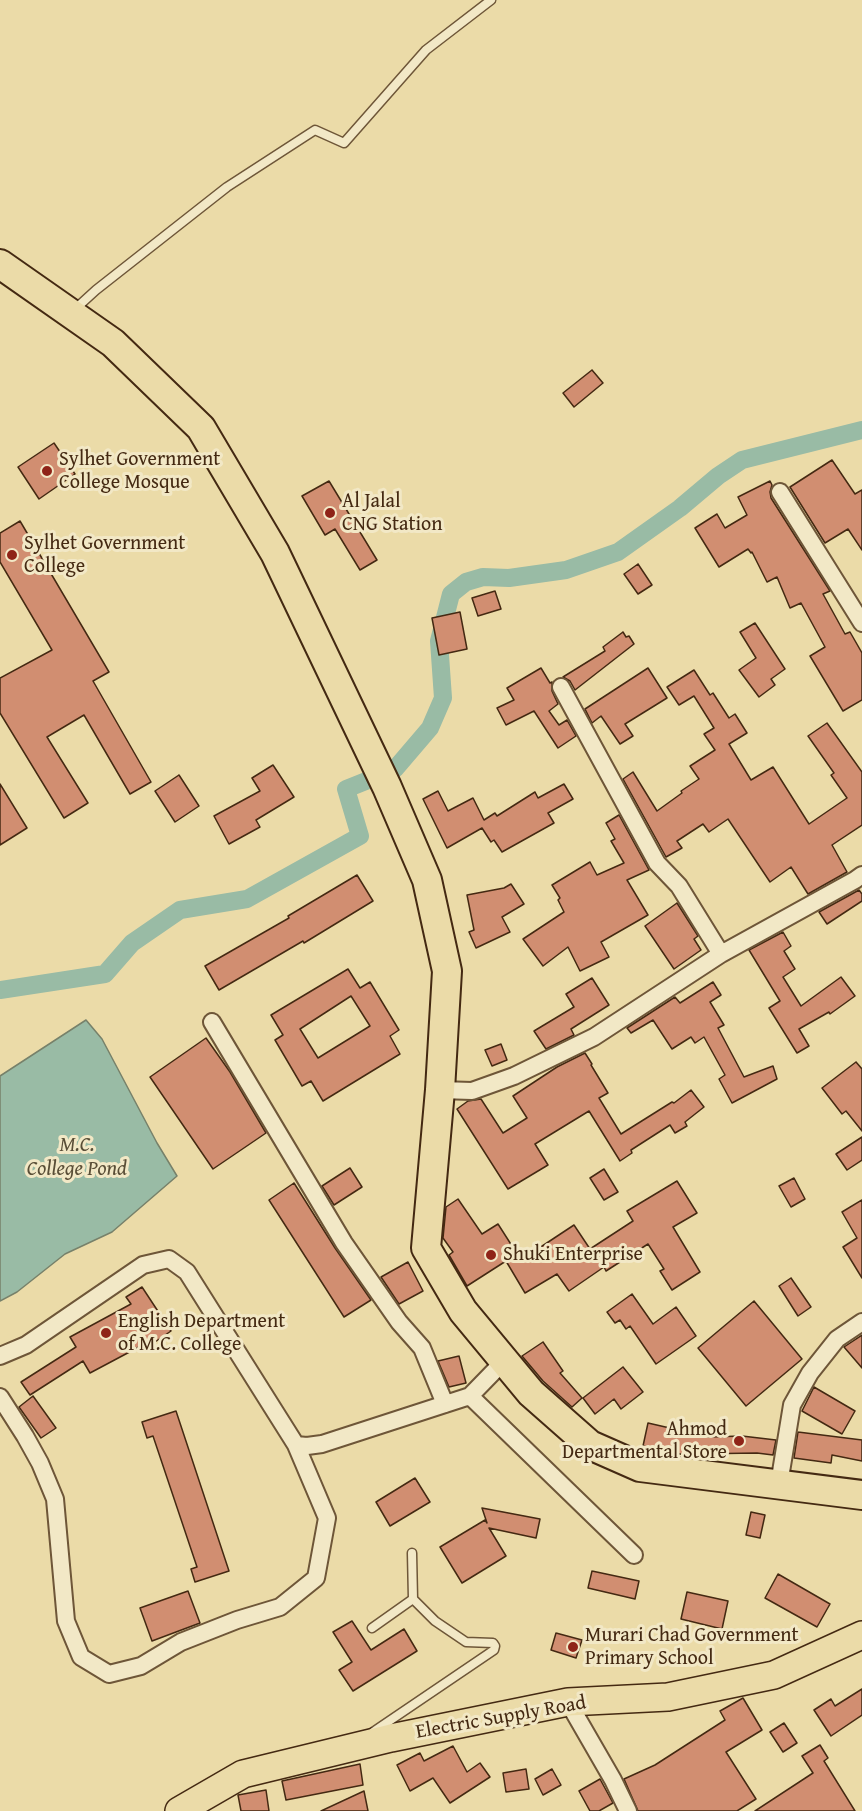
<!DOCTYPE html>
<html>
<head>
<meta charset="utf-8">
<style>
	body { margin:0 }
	canvas { display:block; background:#ebdba8 }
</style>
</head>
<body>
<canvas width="862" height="1811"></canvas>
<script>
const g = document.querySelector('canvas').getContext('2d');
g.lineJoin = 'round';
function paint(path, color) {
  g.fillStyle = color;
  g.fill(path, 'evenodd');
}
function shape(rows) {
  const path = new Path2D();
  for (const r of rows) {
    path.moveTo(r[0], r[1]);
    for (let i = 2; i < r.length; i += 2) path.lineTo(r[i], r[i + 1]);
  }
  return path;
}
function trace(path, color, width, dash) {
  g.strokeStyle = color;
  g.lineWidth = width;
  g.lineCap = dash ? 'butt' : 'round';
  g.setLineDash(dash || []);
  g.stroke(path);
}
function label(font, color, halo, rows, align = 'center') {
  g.font = font + ' "Gentium Book Plus",serif';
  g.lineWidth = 6;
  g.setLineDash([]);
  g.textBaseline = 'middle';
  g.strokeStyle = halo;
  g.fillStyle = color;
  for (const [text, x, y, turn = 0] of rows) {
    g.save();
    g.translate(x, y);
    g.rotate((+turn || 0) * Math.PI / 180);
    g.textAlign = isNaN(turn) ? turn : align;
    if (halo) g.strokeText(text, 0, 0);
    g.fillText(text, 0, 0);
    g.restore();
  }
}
const water = shape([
	[86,1020,102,1039,157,1143,177,1176,112,1232,65,1254,17,1292,0,1301,0,1076,86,1020]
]);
paint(water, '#99bba5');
trace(water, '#77816a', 1.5);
trace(shape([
	[395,769,430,728,443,698,439,641,451,594,466,582,483,577,509,578,566,570,618,552,680,508,718,476,742,460,862,430],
	[0,990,105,974,132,943,180,910,247,899,360,836,346,789,371,779]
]), '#99bba5', 18);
const building = shape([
	[592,370,603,383,574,407,563,393,592,370],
	[54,443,75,474,39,499,18,467,54,443],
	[832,460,855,494,862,490,862,550,848,529,825,543,790,487,832,460],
	[329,481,377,560,360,570,335,529,325,535,302,496,329,481],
	[770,481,772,485,770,492,771,498,830,591,823,594,845,634,850,632,862,653,862,700,843,711,810,656,825,647,801,603,790,608,777,577,767,582,752,552,751,553,748,549,719,567,695,528,717,514,725,528,747,515,738,497,770,481],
	[20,521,109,672,93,681,151,782,130,794,84,715,47,737,88,803,64,818,0,713,0,678,52,650,0,562,0,533,20,521],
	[638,564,652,585,638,594,624,574,638,564],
	[495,591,501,609,478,616,472,598,495,591],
	[460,612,467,649,439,655,432,618,460,612],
	[755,623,785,669,771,679,775,685,759,697,739,670,756,658,740,632,755,623],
	[623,632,626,637,629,636,634,644,575,690,570,681,563,677,605,651,603,647,623,632],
	[541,668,550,683,552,682,552,691,558,704,549,711,559,725,567,720,576,736,558,748,534,711,506,725,497,708,514,700,507,688,541,668],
	[648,668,667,698,625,724,633,736,620,744,601,716,592,723,585,709,648,668],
	[694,670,710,695,713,693,729,718,735,714,747,733,729,744,751,780,773,767,809,824,847,798,831,775,834,773,808,736,827,723,862,772,862,825,832,845,847,872,808,894,791,867,770,882,728,819,709,832,703,824,677,841,682,848,666,857,623,779,633,772,657,811,682,793,681,791,699,779,690,766,715,750,704,734,714,728,694,696,679,705,667,687,694,670],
	[273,765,294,797,256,820,260,827,229,844,214,816,260,791,252,778,273,765],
	[179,775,199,806,175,822,155,791,179,775],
	[0,784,27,828,0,845,0,784],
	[564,784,573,799,548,813,554,823,502,852,494,840,491,842,482,828,447,848,423,799,438,791,448,811,473,798,484,820,495,813,497,816,535,792,538,798,564,784],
	[619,815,649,870,627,880,648,915,601,942,609,957,580,971,568,947,543,966,523,939,564,912,558,900,560,898,552,885,590,862,597,875,624,863,611,841,615,839,606,823,619,815],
	[357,875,373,901,304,943,303,941,219,990,205,966,289,918,288,916,357,875],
	[511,884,524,904,502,917,510,932,476,948,469,932,474,930,467,895,504,888,511,884],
	[859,890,862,894,862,901,827,924,819,912,859,890],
	[677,903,698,936,694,939,701,950,674,969,645,926,677,903],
	[783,932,791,946,784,951,795,969,783,977,801,1006,841,977,855,996,830,1014,829,1012,799,1029,809,1046,797,1053,769,1008,780,1001,749,950,783,932],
	[348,969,360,988,370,982,399,1030,390,1036,400,1054,323,1101,311,1081,302,1086,275,1040,283,1035,271,1015,348,969],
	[351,996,370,1026,318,1058,300,1029,351,996],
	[592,978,609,1005,571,1029,574,1035,546,1049,534,1031,574,1007,566,994,592,978],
	[713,982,721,995,710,1002,724,1025,718,1028,744,1077,773,1066,777,1079,732,1103,719,1079,725,1075,704,1037,695,1043,691,1037,672,1049,653,1020,631,1033,627,1028,675,997,680,1003,713,982],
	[206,1038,230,1072,266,1133,213,1169,150,1077,206,1038],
	[501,1044,507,1060,492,1066,485,1050,501,1044],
	[585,1053,592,1064,591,1065,608,1093,599,1098,621,1134,672,1102,674,1103,691,1090,704,1107,685,1122,687,1126,675,1133,670,1125,631,1150,632,1153,620,1161,589,1111,535,1144,548,1165,508,1189,457,1109,468,1101,481,1099,503,1133,527,1118,513,1096,557,1067,585,1053],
	[856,1062,862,1069,862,1131,846,1111,842,1114,822,1088,856,1062],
	[862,1137,862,1160,847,1170,836,1154,862,1137],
	[350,1168,362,1187,334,1205,322,1186,350,1168],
	[604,1169,618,1192,604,1200,590,1178,604,1169],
	[794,1178,805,1199,791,1207,779,1186,794,1178],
	[677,1181,697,1213,673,1227,700,1272,672,1290,660,1271,664,1269,648,1244,606,1271,604,1267,569,1291,557,1274,525,1293,506,1261,467,1286,449,1255,453,1252,443,1238,446,1207,458,1199,482,1234,498,1224,521,1260,574,1225,590,1249,633,1221,627,1211,677,1181],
	[294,1183,335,1248,371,1300,344,1317,269,1200,294,1183],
	[862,1200,862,1278,843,1247,857,1238,842,1212,862,1200],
	[408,1262,423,1291,399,1304,381,1277,408,1262],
	[791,1278,811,1307,798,1316,779,1286,791,1278],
	[142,1287,171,1331,155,1342,154,1339,90,1373,83,1361,30,1395,21,1382,76,1347,70,1337,131,1304,126,1297,142,1287],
	[632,1294,653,1324,676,1307,696,1336,656,1364,630,1326,626,1329,620,1320,615,1323,607,1312,632,1294],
	[754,1301,802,1359,746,1406,698,1348,754,1301],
	[862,1335,862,1368,844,1347,862,1335],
	[543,1342,563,1371,560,1373,582,1398,572,1407,543,1381,522,1356,543,1342],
	[459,1356,466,1383,449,1387,438,1361,459,1356],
	[623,1367,643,1392,621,1409,614,1399,595,1414,583,1398,623,1367],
	[814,1387,855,1411,842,1434,802,1411,814,1387],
	[33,1396,56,1428,41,1438,19,1407,33,1396],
	[176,1411,229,1571,195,1582,191,1569,197,1567,153,1436,147,1438,142,1422,176,1411],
	[648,1423,709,1437,742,1436,776,1440,773,1455,757,1453,694,1454,694,1457,643,1446,648,1423],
	[798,1432,862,1440,862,1461,832,1455,831,1463,794,1458,798,1432],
	[415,1478,430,1502,390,1526,376,1502,415,1478],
	[482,1508,540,1519,536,1538,489,1528,506,1556,462,1583,440,1547,485,1520,487,1523,482,1508],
	[751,1512,765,1515,760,1538,746,1535,751,1512],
	[592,1571,639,1581,635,1599,588,1588,592,1571],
	[778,1574,830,1604,817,1627,765,1598,778,1574],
	[188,1591,200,1623,152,1641,140,1608,188,1591],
	[687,1592,728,1601,722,1629,681,1619,687,1592],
	[352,1621,371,1650,404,1629,417,1651,353,1691,339,1670,352,1662,333,1632,352,1621],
	[556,1633,582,1640,576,1658,551,1650,556,1633],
	[862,1689,862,1715,831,1736,814,1710,831,1699,835,1706,862,1689],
	[743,1698,762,1730,726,1752,756,1799,737,1811,638,1811,624,1779,655,1765,725,1720,720,1711,743,1698],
	[784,1723,797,1743,783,1752,770,1732,784,1723],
	[820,1745,828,1758,824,1761,855,1811,755,1811,813,1773,802,1756,820,1745],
	[453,1746,467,1772,480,1763,490,1777,450,1803,433,1778,410,1791,397,1765,420,1753,424,1761,453,1746],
	[360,1764,363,1785,286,1800,282,1781,360,1764],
	[526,1769,529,1789,506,1792,503,1773,526,1769],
	[552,1769,561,1785,543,1795,535,1779,552,1769],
	[600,1779,613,1803,599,1811,590,1811,579,1791,600,1779],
	[266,1790,269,1811,241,1811,238,1795,266,1790],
	[364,1791,368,1811,321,1811,364,1791]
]);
paint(building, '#d18e71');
trace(building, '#442912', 1.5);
const service = shape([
	[73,311,96,290,227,187,315,130,344,143,426,50,491,0],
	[372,1628,413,1599,412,1553],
	[373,1732,494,1650,495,1646,493,1643,466,1642,435,1621,413,1599]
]);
const minor = shape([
	[780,492,862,623],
	[561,687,657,863,679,886,721,954],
	[212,1022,344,1243,399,1322,422,1348,445,1404],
	[440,1090,472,1091,514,1076,594,1037,721,954,855,880,862,875],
	[0,1356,26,1345,143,1265,169,1259,187,1272,296,1445,307,1446,322,1444,470,1396,505,1360],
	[470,1396,634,1555],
	[0,1397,25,1436,40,1463,55,1499,66,1621,81,1657,109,1674,141,1666,181,1642,237,1620,280,1607,316,1578,327,1518,296,1445],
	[779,1484,792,1405,810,1373,837,1339,862,1322],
	[568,1702,613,1780,628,1811]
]);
const primary = shape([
	[179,1811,243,1774,391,1738,568,1702,668,1697,774,1675,862,1635]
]);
const trunk = shape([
	[0,264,113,343,201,428,275,553,387,787,427,880,447,971,440,1090,426,1248,463,1311,531,1393,590,1445,640,1467,862,1495]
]);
trace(service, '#6e5638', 11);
trace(minor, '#6e5638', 20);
trace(primary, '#442912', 30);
trace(trunk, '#442912', 32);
trace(service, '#f2e8c6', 8);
trace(minor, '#f2e8c6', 16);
trace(primary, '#ebdba8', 27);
trace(trunk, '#ebdba8', 28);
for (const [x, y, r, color] of [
	[47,471,6,"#8f2418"],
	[330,513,6,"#8f2418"],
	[12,555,6,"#8f2418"],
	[491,1255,6,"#8f2418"],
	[106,1333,6,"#8f2418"],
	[739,1441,6,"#8f2418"],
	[573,1647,6,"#8f2418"]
]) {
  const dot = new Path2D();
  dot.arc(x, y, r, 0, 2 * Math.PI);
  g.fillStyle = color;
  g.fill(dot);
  trace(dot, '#f2e8c6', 2);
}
label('20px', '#442912', '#f2e8c6', [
	["Sylhet Government",59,460],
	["College Mosque",59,483],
	["Al Jalal",342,502],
	["CNG Station",342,525],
	["Sylhet Government",24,544],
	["College",24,567],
	["Shuki Enterprise",503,1255],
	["English Department",118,1322],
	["of M.C. College",118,1345],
	["Ahmod",727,1430,"right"],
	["Departmental Store",727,1453,"right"],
	["Murari Chad Government",585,1636],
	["Primary School",585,1659]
], 'left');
label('20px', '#442912', '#f2e8c6', [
	["Electric Supply Road",501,1718,-10]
]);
label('italic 21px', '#594e37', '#f2e8c6', [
	["M.C.",77,1146],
	["College Pond",77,1170]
]);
</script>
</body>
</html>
